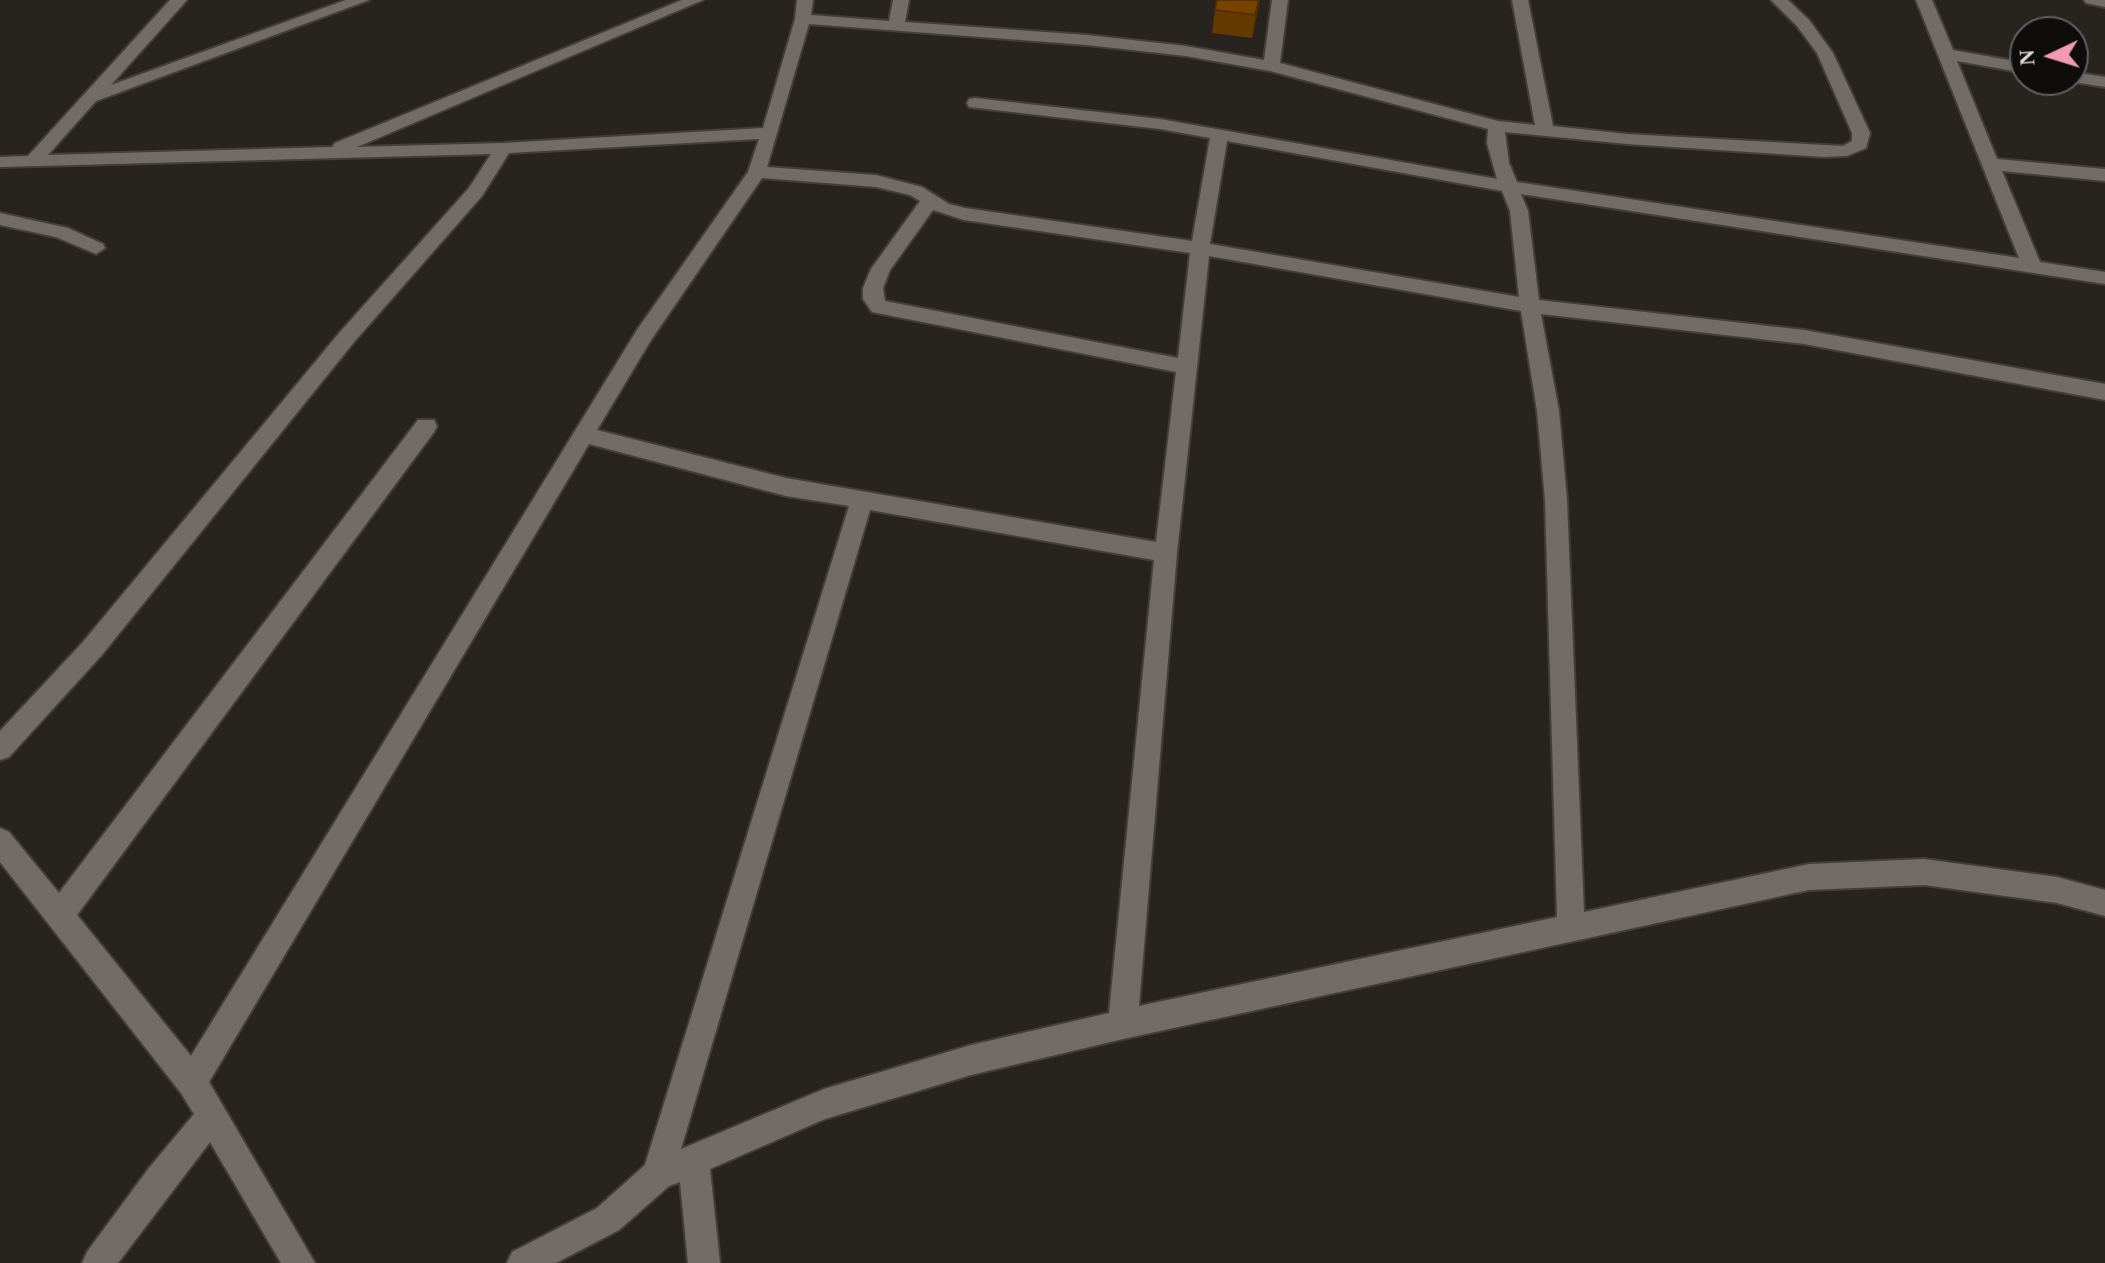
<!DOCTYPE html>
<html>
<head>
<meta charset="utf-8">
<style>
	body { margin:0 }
	#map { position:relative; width:2105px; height:1263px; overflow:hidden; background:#27231f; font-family:"Times New Roman",serif }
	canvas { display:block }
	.north { position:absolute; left:2009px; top:16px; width:80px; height:80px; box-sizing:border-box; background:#0e0d0b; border:2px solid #62605d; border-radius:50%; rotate:266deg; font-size:22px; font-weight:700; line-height:32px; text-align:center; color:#dfdcd9 }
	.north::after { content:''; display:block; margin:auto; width:28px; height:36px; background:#f19ab4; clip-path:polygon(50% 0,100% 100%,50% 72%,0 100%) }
</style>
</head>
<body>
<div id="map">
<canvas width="2105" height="1263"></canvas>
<div class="north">N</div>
</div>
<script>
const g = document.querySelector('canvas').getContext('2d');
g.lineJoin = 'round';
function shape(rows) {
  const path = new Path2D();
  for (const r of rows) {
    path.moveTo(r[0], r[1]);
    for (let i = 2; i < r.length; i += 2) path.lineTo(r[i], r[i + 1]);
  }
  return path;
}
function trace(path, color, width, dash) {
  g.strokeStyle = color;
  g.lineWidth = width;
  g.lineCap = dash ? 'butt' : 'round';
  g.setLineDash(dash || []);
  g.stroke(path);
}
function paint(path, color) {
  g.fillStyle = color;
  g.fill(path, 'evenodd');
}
const minor = shape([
	[170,0,187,0,111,85,346,0,369,0,96,101,48,155,332,147,335,143,682,0,703,0,357,147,503,143,763,128,795,19,797,0,813,0,811,15,889,21,893,0,909,0,905,22,1087,35,1186,46,1264,60,1272,0,1288,0,1280,63,1498,121,1535,125,1512,0,1528,0,1553,126,1627,134,1843,146,1852,141,1852,133,1817,53,1797,26,1771,0,1788,0,1809,20,1833,53,1870,133,1866,148,1847,156,1824,157,1627,144,1505,132,1509,163,1517,182,2019,258,1916,0,1932,0,1953,50,2025,63,2025,73,1957,61,1997,159,2105,169,2105,181,2002,171,2040,262,2105,272,2105,284,1521,194,1528,211,1539,300,1804,330,2105,384,2105,400,1804,344,1541,314,1559,411,1567,500,1584,912,1809,864,1924,859,2057,877,2105,890,2105,916,2057,903,1924,885,1809,890,1123,1039,971,1075,825,1119,710,1169,720,1263,688,1263,680,1182,669,1186,619,1230,556,1263,507,1263,512,1252,597,1208,645,1165,849,506,786,496,589,444,209,1082,315,1263,281,1263,210,1142,118,1263,82,1263,87,1252,149,1168,194,1114,181,1093,0,862,0,828,9,832,59,893,418,420,434,420,437,426,434,432,77,915,191,1056,637,330,748,172,759,139,509,153,482,196,354,342,101,656,9,757,0,760,0,731,83,642,340,332,469,188,491,154,0,167,0,157,28,156,170,0],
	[809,24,1087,45,1186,56,1270,71,1488,129,1487,143,1497,179,1160,119,975,98,969,99,967,103,969,107,1160,129,1210,138,1192,241,965,208,949,204,922,187,876,175,767,167,809,24],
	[1227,141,1502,191,1510,211,1519,297,1210,244,1227,141],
	[762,178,876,187,910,195,920,201,871,269,863,288,863,299,872,312,1176,372,1156,542,786,478,597,430,651,340,762,178],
	[933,210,964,220,1190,253,1178,358,885,301,883,288,890,270,933,210],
	[1209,256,1521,311,1537,411,1545,500,1557,917,1139,1006,1177,553,1209,256],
	[870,510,1154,560,1109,1013,971,1045,824,1089,681,1149,870,510],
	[2084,0,2105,0,2105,7,2086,3,2084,0],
	[2073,72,2105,77,2105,87,2067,81,2073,80,2073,72],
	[0,213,68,228,103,244,105,248,96,254,56,237,0,225,0,213]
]);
trace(minor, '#423e3b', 4);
paint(minor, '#716c68');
paint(shape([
	[1260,0,1252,38,1212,33,1215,10]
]), '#653a00');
paint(shape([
	[1259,0,1260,0,1252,38,1255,15]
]), '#532f00');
const building = shape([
	[1217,0,1259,0,1255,15,1215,10,1217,0]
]);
paint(building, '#764300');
trace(building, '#532f00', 2);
</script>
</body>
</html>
